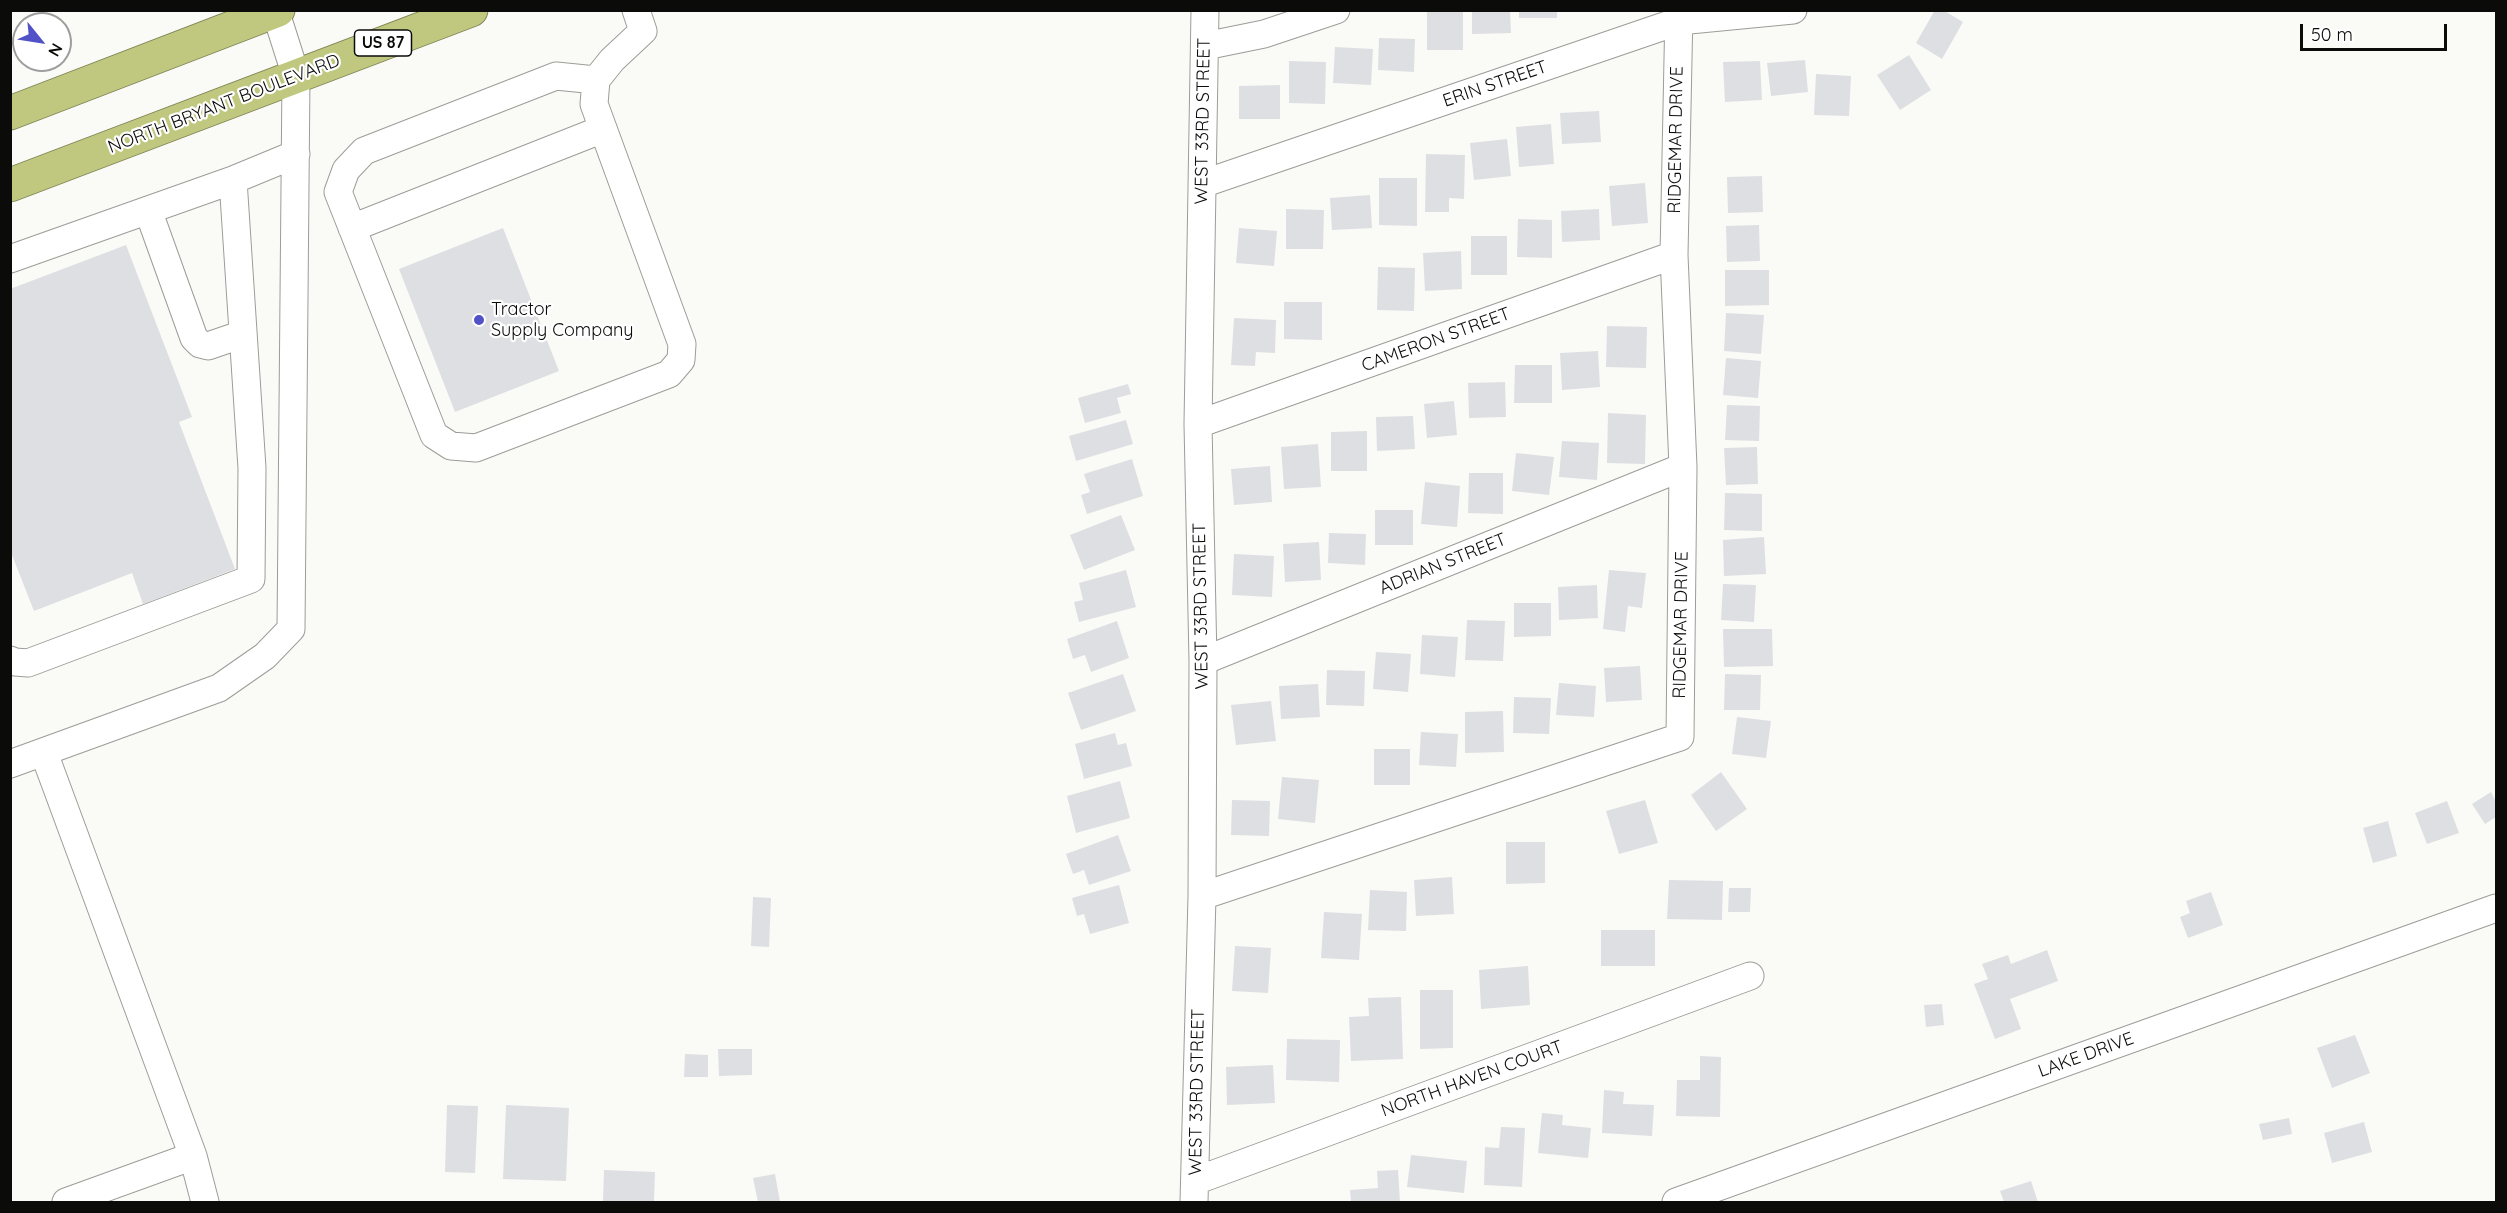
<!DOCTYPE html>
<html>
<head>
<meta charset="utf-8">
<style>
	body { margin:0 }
	#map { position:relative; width:2507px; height:1213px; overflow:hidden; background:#fafbf6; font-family:Quicksand,sans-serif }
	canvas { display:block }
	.frame { position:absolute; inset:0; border:12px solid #0b0c0a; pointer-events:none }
	.north { position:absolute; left:12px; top:12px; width:60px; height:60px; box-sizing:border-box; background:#fff; border:2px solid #9d9e9d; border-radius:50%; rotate:120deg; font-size:16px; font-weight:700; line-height:24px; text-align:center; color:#0b0c0a }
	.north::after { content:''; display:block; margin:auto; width:21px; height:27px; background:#5151c8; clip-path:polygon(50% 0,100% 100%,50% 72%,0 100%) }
	.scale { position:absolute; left:2300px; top:24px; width:147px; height:27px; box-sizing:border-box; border:3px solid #0b0c0a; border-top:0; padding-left:8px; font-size:18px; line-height:21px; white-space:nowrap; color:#0b0c0a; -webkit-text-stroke:4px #fff; paint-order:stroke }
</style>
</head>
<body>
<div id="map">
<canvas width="2507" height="1213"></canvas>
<div class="frame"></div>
<div class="north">N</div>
<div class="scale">50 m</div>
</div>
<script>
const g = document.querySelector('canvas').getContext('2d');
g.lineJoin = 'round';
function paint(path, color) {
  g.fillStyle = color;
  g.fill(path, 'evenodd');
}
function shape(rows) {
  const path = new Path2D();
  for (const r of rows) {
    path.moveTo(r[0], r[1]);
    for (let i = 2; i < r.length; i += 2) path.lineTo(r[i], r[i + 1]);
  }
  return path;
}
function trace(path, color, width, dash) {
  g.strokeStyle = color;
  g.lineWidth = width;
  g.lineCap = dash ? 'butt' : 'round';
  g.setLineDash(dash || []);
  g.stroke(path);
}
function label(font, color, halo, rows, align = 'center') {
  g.font = font + ' Quicksand,sans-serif';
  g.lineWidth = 4.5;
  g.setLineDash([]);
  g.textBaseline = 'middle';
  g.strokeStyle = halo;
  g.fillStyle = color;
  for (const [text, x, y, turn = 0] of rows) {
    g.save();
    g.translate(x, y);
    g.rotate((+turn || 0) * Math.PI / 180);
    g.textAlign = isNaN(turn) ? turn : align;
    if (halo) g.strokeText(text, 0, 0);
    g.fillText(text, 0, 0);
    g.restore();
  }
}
paint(shape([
	[1427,10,1463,10,1463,50,1427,50],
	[1472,10,1510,10,1511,33,1472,34],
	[1519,10,1557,10,1557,18,1519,18],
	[1935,10,1943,10,1963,22,1942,59,1916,43],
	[1379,38,1415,39,1414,72,1378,70],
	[1335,47,1373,49,1371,85,1333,83],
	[1909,55,1931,90,1900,110,1877,75],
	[1805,60,1808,92,1771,96,1767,63],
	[1289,61,1326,62,1325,104,1289,103],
	[1760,61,1762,100,1725,102,1723,62],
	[1816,74,1851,76,1849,116,1814,115],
	[1280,85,1280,119,1239,119,1239,86],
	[1599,111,1601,142,1562,144,1560,113],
	[1551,124,1554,164,1519,167,1516,127],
	[1507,139,1511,176,1474,180,1470,143],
	[1426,154,1465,155,1464,199,1449,198,1449,212,1425,212],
	[1762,176,1763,212,1728,213,1727,177],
	[1379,178,1417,178,1417,226,1379,225],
	[1645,183,1648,223,1612,226,1609,186],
	[1370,195,1372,228,1332,230,1330,198],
	[1286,209,1324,210,1323,249,1286,249],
	[1599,209,1600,240,1562,242,1561,211],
	[1518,219,1552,220,1552,258,1517,257],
	[1759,225,1760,261,1727,262,1726,226],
	[503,228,559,371,455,412,399,269],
	[1239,228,1277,231,1274,266,1236,263],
	[1471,236,1507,236,1507,275,1471,275],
	[126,245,192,417,179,422,235,569,143,604,132,573,34,611,10,550,10,289],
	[1461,251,1462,289,1425,291,1423,253],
	[1378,267,1415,268,1414,311,1377,310],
	[1725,270,1769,270,1769,305,1725,306],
	[1284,302,1322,302,1322,340,1284,339],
	[1726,313,1764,315,1761,354,1724,351],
	[1234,318,1276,320,1275,353,1256,352,1255,366,1231,365],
	[1607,326,1647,327,1646,368,1606,367],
	[1598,351,1600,387,1562,390,1560,353],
	[1726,358,1761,361,1758,398,1723,395],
	[1515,365,1552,365,1552,403,1514,403],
	[1505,382,1506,417,1469,418,1468,383],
	[1128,384,1131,394,1117,398,1121,413,1085,423,1078,398],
	[1454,401,1457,435,1427,438,1424,404],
	[1727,405,1760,406,1759,441,1725,440],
	[1608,413,1646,415,1645,464,1607,463],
	[1413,416,1415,449,1377,451,1376,417],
	[1126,420,1133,444,1076,461,1069,436],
	[1367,431,1367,471,1331,471,1331,432],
	[1562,441,1599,443,1597,480,1559,477],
	[1318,444,1321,487,1284,489,1281,447],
	[1757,447,1758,484,1726,485,1724,448],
	[1516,453,1554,457,1549,495,1512,491],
	[1132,459,1143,496,1087,514,1081,495,1090,492,1084,474],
	[1270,466,1272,502,1234,505,1231,469],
	[1469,473,1503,473,1503,514,1468,513],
	[1425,482,1460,486,1457,527,1421,524],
	[1725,493,1762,494,1762,531,1724,530],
	[1375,510,1413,510,1413,545,1375,545],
	[1121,515,1135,550,1084,570,1070,535],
	[1329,533,1366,534,1365,565,1328,563],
	[1764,537,1766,574,1724,576,1723,540],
	[1319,542,1321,580,1285,582,1283,544],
	[1234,554,1274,556,1272,597,1232,595],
	[1126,570,1136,607,1079,622,1074,602,1083,600,1079,583],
	[1609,570,1646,573,1642,608,1628,606,1625,632,1603,629],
	[1723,584,1756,585,1754,622,1721,620],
	[1597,585,1598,618,1559,620,1558,587],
	[1514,603,1551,603,1551,636,1514,637],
	[1467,620,1505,621,1503,661,1465,660],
	[1117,621,1129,658,1091,672,1085,655,1073,659,1067,639],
	[1723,629,1772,629,1773,666,1724,667],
	[1422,635,1458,637,1455,677,1420,674],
	[1376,652,1411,654,1408,692,1373,689],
	[1640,666,1642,700,1606,702,1604,668],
	[1327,670,1365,671,1364,706,1326,705],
	[1123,674,1136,711,1081,730,1068,693],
	[1725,674,1761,675,1760,710,1724,710],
	[1559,683,1596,686,1594,717,1556,715],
	[1318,684,1320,717,1281,719,1279,686],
	[1514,697,1551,698,1549,734,1513,733],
	[1271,701,1276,741,1236,745,1231,705],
	[1503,711,1504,752,1465,753,1465,712],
	[1737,717,1771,721,1766,758,1732,754],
	[1421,732,1458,734,1456,767,1419,765],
	[1115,733,1118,745,1126,743,1132,766,1084,779,1075,744],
	[1374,749,1410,749,1410,785,1374,785],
	[1721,772,1747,809,1716,831,1691,795],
	[1282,777,1319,780,1315,823,1278,819],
	[1120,781,1130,818,1076,833,1067,796],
	[2491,792,2496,802,2496,817,2485,824,2472,804],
	[1232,800,1270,801,1269,836,1231,835],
	[1645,800,1658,843,1619,854,1606,811],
	[2447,801,2459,833,2427,844,2415,813],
	[2388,821,2397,856,2373,863,2363,828],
	[1118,835,1131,871,1089,885,1084,870,1073,874,1066,854],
	[1506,842,1545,842,1545,883,1506,884],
	[1452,877,1454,914,1416,916,1414,880],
	[1669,880,1723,881,1722,920,1667,919],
	[1119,885,1129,923,1090,934,1084,914,1077,916,1072,898],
	[1729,888,1751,888,1750,912,1728,912],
	[1370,890,1407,892,1406,931,1368,930],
	[2211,892,2223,925,2188,938,2180,917,2190,913,2186,901],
	[753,897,771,898,769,947,751,946],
	[1324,912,1362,914,1359,960,1321,958],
	[1601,930,1655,930,1655,966,1601,966],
	[1235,946,1271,948,1268,993,1232,991],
	[2047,950,2058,981,2010,999,2021,1029,1995,1039,1974,984,1988,979,1982,964,2008,955,2011,964],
	[1528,966,1530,1005,1481,1009,1479,970],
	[1420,990,1453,990,1453,1048,1420,1049],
	[1401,997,1403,1059,1351,1061,1349,1017,1369,1016,1368,998],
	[1942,1004,1944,1025,1926,1027,1924,1005],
	[2355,1035,2370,1073,2332,1088,2317,1048],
	[1287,1039,1340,1040,1339,1082,1286,1080],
	[718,1049,752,1049,752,1075,719,1076],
	[685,1054,708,1055,708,1077,684,1077],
	[1700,1056,1721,1057,1720,1117,1676,1116,1677,1080,1700,1080],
	[1273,1065,1275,1103,1227,1105,1226,1067],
	[1604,1090,1624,1092,1623,1104,1654,1105,1652,1136,1602,1133],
	[447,1105,478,1106,475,1173,445,1172],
	[506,1105,569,1108,566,1181,503,1179],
	[1542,1113,1563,1115,1562,1125,1591,1128,1588,1158,1538,1153],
	[2289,1118,2292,1134,2263,1140,2259,1124],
	[2364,1122,2372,1152,2332,1163,2324,1133],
	[1501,1127,1525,1128,1522,1187,1484,1185,1485,1147,1499,1148],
	[1411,1155,1467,1161,1464,1193,1407,1187],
	[604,1170,655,1172,654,1202,603,1202],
	[1398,1170,1400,1202,1351,1202,1350,1190,1378,1188,1377,1171],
	[775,1174,780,1202,758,1202,753,1178],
	[2031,1181,2038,1202,2004,1202,2000,1191]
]), '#dedfe3');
const minor = shape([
	[1205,46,1264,34,1336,10],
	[596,80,556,76,364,151,346,170,338,192,434,435,451,446,476,448,669,374,681,360,682,344,594,104,596,80,612,60,643,31,636,10],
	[1202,184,1679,21,1793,10],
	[148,210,194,338,200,344,208,346,243,334],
	[352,228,603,129],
	[10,259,233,180],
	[1198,424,1674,255],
	[10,660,15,662,28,663,251,579,252,468,233,180,296,154],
	[1203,661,1683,467],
	[44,753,193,1156,205,1202],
	[10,764,219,688,265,656,291,629,296,76,275,10],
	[1202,896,1680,737,1683,467,1674,255,1679,10],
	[1195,1181,1750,976],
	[66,1202,193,1156],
	[1194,1202,1202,896,1203,661,1198,424,1205,10],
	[1676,1202,2496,908]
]);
const highway = shape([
	[10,113,278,10],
	[10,185,471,10]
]);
trace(minor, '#9c9c98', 29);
trace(highway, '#818657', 35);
trace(minor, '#fff', 27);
trace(highway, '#c0c880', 33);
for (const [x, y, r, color] of [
	[479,320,6,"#5151c8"]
]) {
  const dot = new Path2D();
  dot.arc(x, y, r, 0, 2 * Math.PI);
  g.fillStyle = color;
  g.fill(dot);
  trace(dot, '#fff', 2);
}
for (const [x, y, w] of [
	[383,43,57]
]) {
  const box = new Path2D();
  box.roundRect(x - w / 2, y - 13, w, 26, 4.5);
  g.fillStyle = '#fff';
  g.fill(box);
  trace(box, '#0b0c0a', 1.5);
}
label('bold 16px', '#0b0c0a', null, [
	["US 87",383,43]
]);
label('18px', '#0b0c0a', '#fff', [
	["ERIN STREET",1495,84,-19],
	["NORTH BRYANT BOULEVARD",224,104,-21],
	["WEST 33RD STREET",1203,121,-89],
	["RIDGEMAR DRIVE",1676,140,-89],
	["CAMERON STREET",1436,340,-20],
	["ADRIAN STREET",1443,564,-22],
	["WEST 33RD STREET",1201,606,-91],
	["RIDGEMAR DRIVE",1681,625,-89],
	["LAKE DRIVE",2086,1055,-20],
	["NORTH HAVEN COURT",1472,1079,-20],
	["WEST 33RD STREET",1197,1092,-89]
]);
label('18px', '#0b0c0a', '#fff', [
	["Tractor",491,310],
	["Supply Company",491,331]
], 'left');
</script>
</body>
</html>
